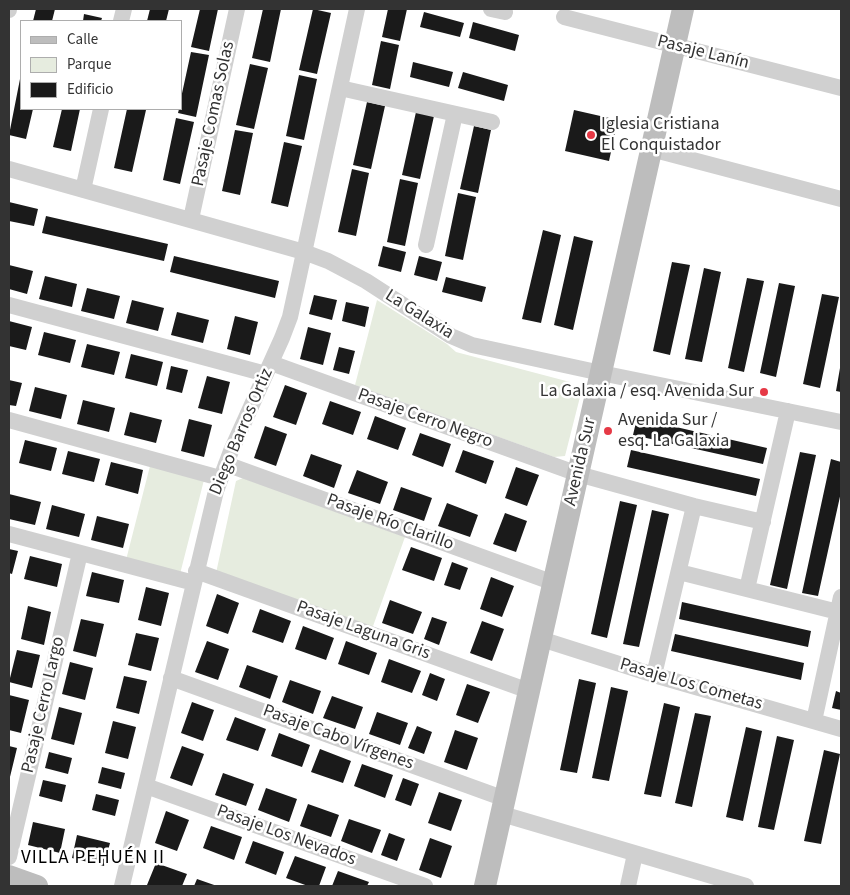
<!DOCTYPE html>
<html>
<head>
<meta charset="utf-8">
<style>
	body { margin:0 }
	#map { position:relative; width:850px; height:895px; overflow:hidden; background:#fff; font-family:"Source Sans 3",sans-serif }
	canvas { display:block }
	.frame { position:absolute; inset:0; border:10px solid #333; pointer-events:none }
	.legend { position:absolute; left:20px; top:20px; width:162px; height:90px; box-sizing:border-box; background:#fff; border:1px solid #adadad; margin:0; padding:6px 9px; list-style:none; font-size:15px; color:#333 }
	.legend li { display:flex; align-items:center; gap:10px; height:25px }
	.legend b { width:25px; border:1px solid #adadad }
</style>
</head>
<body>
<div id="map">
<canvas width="850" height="895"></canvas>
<div class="frame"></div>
<ul class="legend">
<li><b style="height:6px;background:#bdbdbd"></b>Calle</li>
<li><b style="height:14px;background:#e6ecdf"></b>Parque</li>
<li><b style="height:14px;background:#1a1a1a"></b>Edificio</li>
</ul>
</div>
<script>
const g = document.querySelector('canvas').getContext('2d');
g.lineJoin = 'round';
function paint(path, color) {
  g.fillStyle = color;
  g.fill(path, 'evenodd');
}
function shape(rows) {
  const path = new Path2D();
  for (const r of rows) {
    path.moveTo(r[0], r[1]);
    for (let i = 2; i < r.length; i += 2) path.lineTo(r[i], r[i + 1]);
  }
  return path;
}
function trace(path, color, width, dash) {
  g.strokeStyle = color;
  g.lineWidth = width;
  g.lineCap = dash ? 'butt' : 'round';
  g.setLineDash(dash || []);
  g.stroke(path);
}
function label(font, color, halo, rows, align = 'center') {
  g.font = font + ' "Source Sans 3",sans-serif';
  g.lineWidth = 5;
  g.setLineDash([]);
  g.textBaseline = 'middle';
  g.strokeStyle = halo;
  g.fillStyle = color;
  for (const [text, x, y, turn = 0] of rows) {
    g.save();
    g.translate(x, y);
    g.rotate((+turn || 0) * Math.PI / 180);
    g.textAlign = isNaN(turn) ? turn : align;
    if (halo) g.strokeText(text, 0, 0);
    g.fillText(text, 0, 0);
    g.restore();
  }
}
paint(shape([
	[377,300,447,344,456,352,570,382,580,397,565,456,554,457,355,385],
	[150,466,204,480,180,574,126,560],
	[243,478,405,537,372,629,216,573,236,481]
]), '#e6ecdf');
paint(shape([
	[36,9,55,9,52,21,33,21],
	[150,9,169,9,166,21,147,21],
	[200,9,218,9,209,51,191,47],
	[263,9,281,9,270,62,252,58],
	[313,9,331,13,317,74,299,70],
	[388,9,407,9,400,41,382,37],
	[424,12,464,23,460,37,420,27],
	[84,14,102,18,101,21,83,21],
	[473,22,519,35,515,51,469,38],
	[381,41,399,45,390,89,372,85],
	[191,52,209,55,196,117,178,113,179,109,181,109,181,98],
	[413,62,453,72,449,87,410,77],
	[250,64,268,68,254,129,236,125],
	[463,72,508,85,504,101,458,88],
	[299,75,317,79,304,140,286,136],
	[20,79,21,109,33,109,26,139,9,135],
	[367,102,385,106,371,169,353,165],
	[62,109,80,109,71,151,53,147],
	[127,109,138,109,146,110,132,172,114,168],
	[574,110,618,120,609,161,565,151],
	[416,112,434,116,420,179,402,175],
	[176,118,194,122,180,184,163,180],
	[474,126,491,130,478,193,460,189],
	[235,130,253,133,240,195,222,191],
	[284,142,302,146,288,207,271,203],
	[352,169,369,173,356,236,338,232],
	[400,179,418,183,405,246,387,242],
	[458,193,476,197,463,260,445,256],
	[9,202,38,209,34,226,9,221],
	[46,216,168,244,164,261,42,233],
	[543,230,561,235,541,323,522,319],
	[574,236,593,241,573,330,554,325],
	[383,246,406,252,401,272,378,266],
	[174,256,279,281,275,298,170,272],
	[419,256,442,262,437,281,414,275],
	[672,262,690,265,670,355,653,351],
	[9,265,33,271,27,294,9,289],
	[704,268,721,272,702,362,685,359],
	[45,276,77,284,72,307,39,299],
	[446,277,486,287,482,302,442,292],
	[747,278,764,281,744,372,728,368],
	[779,283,795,286,776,377,760,373],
	[87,288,120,296,114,319,81,311],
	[822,294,839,297,820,388,803,384],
	[314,295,337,300,332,320,309,314],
	[132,300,164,308,158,331,126,323],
	[346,302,369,307,365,327,342,321],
	[177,312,209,320,203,343,171,335],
	[235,316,258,322,250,355,227,349],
	[9,321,32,327,26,350,9,346],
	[308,327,331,333,323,365,300,359],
	[44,332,76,340,70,363,38,355],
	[87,344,120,352,114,375,81,367],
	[339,347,355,351,349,374,333,370],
	[131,354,163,362,157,386,125,378],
	[171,366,188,370,182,393,166,389],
	[840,368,841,368,841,392,836,391],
	[207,376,230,382,222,414,198,408],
	[9,380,22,383,16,406,9,405],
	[285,385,307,393,296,425,273,417],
	[35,387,67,395,61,419,29,411],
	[83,400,115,408,109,432,77,424],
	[330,401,361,412,353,435,322,424],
	[130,412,162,420,156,443,124,435],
	[375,416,406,428,398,450,367,439],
	[637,418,767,448,763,464,633,435],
	[189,419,212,425,204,457,181,451],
	[265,426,287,434,276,466,254,458],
	[420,433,451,444,443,467,412,455],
	[25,440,57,448,51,471,19,463],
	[463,450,494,461,486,484,455,472],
	[631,450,760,479,756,496,627,467],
	[68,451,100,459,94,482,62,474],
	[800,452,816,455,787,589,770,585],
	[311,454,342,465,334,488,303,476],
	[831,459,841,462,841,492,818,596,802,593],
	[111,462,143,470,138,494,105,485],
	[516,467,539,475,527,506,505,498],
	[357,470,388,482,380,504,348,493],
	[401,487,432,498,424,521,393,510],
	[9,494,41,502,35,525,9,519],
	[620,501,637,505,607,638,591,634],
	[447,503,478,515,470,537,438,526],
	[52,505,85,514,79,537,46,529],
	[652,510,669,514,639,647,623,644],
	[505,513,527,521,516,552,493,544],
	[97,516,129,524,123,548,91,540],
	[411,547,442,558,434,581,402,570],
	[9,549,18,551,12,574,9,573],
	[30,556,62,564,57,587,24,579],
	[452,562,468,568,460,590,444,585],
	[92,572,124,580,119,603,86,596],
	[491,577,514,586,502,617,480,609],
	[146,587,169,593,161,626,138,620],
	[217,594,239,603,228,634,206,626],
	[390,600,422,612,413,634,382,623],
	[682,602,811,631,808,647,679,619],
	[28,606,51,612,44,645,21,639],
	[260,609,291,621,283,643,252,632],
	[432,617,447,622,439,645,424,639],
	[81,619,104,624,96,657,73,651],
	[482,621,504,629,492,661,470,653],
	[303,626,334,638,326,660,295,649],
	[136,633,159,638,151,671,128,665],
	[675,634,804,663,801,680,671,651],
	[207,641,229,649,218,680,195,672],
	[346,641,377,653,369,675,338,664],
	[17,650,40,655,32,688,9,682],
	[389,659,421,671,412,693,381,682],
	[70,662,93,668,85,700,62,694],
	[247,665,278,676,270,699,239,687],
	[430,673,445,679,437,701,422,695],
	[124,676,147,681,139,714,116,708],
	[579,679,596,683,577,773,560,770],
	[290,680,321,691,313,714,282,702],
	[467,684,490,692,478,723,456,715],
	[611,687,628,691,609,781,592,778],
	[836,691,841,693,841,710,832,708],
	[9,695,29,700,21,733,9,730],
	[332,696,363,707,355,729,323,718],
	[192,702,214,710,203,741,181,733],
	[664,703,680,707,661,797,644,794],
	[59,707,82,713,74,745,51,739],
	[377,712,408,723,400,745,369,734],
	[695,713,711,716,692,807,675,803],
	[235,717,266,729,258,751,226,740],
	[113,721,136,727,128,759,105,753],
	[417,726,432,732,424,754,408,748],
	[746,727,762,731,743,821,726,817],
	[455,730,478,738,467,770,444,762],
	[279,733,310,745,302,767,271,756],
	[777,736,794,740,774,830,758,827],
	[9,746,17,748,9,781],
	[182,746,204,754,192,786,170,778],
	[320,749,351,761,343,783,311,772],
	[824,750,840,754,821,844,804,841],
	[49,752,72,758,68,774,45,768],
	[362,764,393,775,385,798,354,786],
	[102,767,125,773,121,789,98,783],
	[223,773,254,784,246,806,215,795],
	[403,778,419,784,411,806,395,800],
	[43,780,66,785,62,802,39,796],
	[266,788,297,799,289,822,258,810],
	[439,792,462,800,451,831,428,823],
	[96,794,119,800,115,816,92,810],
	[308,804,339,815,331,837,300,826],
	[166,811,189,820,177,851,155,843],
	[349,819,381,830,372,853,341,841],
	[33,822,65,829,60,853,28,845],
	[211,826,242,837,234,860,203,848],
	[389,833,405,839,397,861,381,855],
	[77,835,110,843,104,866,72,858],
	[430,838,452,846,441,878,419,870],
	[253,841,284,852,276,875,245,863],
	[295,856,326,867,319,886,308,886,286,878],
	[156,863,187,874,182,886,151,886,147,885],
	[338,871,369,882,367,886,332,886],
	[197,879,217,886,194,886]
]), '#1a1a1a');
trace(shape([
	[491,9,505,12],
	[9,10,9,9],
	[564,17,841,88],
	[121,21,124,9],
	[340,88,492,122],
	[651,149,841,199],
	[9,169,304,252,328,261,366,281,451,336,472,345,601,373,841,422],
	[83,190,101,109],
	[191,219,237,9],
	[426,245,455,114],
	[9,305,266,374],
	[271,363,578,474,694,506,763,522],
	[9,420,220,478],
	[226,464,554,583],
	[9,534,194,583],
	[196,571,529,691],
	[679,572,838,612],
	[747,589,788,411],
	[541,639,654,675,841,729],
	[654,675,694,506],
	[171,678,505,799],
	[814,721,841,597],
	[146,786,425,886],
	[502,814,746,886],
	[9,857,80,553],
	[122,886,216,491,231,451,282,338,290,317,357,9],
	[628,886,635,854]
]), '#d0d0d0', 16);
trace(shape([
	[9,876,37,886],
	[485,886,683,9]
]), '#bdbdbd', 22);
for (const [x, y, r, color] of [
	[591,135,5,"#e63946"],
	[764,392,5,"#e63946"],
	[608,431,5,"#e63946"]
]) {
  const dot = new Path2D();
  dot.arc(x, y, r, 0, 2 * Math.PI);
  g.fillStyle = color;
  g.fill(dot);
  trace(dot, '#fff', 2);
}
label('18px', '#333', '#fff', [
	["Pasaje Lanín",703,53,14],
	["Pasaje Comas Solas",214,114,-78],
	["La Galaxia",419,315,32],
	["Pasaje Cerro Negro",425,419,20],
	["Diego Barros Ortiz",242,432,-67],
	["Avenida Sur",581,462,-77],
	["Pasaje Río Clarillo",390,523,20],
	["Pasaje Laguna Gris",363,631,20],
	["Pasaje Los Cometas",691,685,16],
	["Pasaje Cerro Largo",44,705,-77],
	["Pasaje Cabo Vírgenes",338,738,20],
	["Pasaje Los Nevados",286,836,20]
]);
label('18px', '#333', '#fff', [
	["Iglesia Cristiana",601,125],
	["El Conquistador",601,146],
	["La Galaxia / esq. Avenida Sur",754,392,"right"],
	["Avenida Sur /",618,421],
	["esq. La Galaxia",618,442]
], 'left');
g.letterSpacing = '1px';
label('19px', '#000', '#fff', [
	["VILLA PEHUÉN II",93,859]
]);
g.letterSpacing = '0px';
</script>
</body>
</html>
